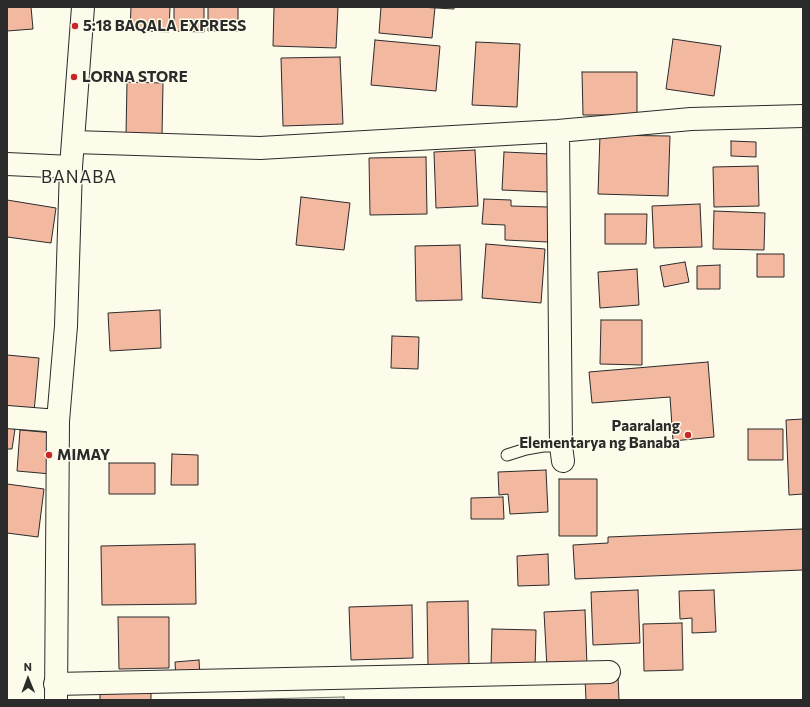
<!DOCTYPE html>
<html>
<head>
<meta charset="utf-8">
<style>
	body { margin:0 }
	#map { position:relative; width:810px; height:707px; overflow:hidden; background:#fdfbea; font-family:Commissioner,sans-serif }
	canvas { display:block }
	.frame { position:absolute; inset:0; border:8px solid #2b2b2b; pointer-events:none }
	.north { position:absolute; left:8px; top:659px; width:40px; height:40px; -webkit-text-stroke:3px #fdfbea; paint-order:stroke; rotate:359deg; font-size:11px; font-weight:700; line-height:16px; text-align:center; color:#2b2b2b }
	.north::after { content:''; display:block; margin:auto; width:14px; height:18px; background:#2b2b2b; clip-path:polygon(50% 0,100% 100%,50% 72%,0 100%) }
</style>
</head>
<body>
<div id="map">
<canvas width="810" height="707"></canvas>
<div class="frame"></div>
<div class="north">N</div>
</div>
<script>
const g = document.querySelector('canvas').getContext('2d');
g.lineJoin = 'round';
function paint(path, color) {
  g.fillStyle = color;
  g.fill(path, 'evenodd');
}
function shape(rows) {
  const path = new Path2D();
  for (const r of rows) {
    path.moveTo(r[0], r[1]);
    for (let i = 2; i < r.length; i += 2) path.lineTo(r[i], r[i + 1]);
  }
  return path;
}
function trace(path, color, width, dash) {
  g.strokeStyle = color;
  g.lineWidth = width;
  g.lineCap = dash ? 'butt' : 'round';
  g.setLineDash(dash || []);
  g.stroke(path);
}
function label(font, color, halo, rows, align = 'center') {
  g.font = font + ' Commissioner,sans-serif';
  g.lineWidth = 3;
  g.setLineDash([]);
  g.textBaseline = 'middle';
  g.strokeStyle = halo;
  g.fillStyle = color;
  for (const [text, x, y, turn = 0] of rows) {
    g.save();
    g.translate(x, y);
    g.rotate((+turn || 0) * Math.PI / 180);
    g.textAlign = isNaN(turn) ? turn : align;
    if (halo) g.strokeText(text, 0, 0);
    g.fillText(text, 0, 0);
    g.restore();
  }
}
const green = shape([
	[344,697,344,700,218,700,344,697]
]);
paint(green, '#ecebdb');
trace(green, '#74746e', 1);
const building = shape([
	[7,7,31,7,33,29,7,31,7,7],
	[131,7,170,7,169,32,130,30,131,7],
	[174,7,204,7,204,32,174,31,174,7],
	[208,7,238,7,238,31,208,31,208,7],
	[274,7,338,7,336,48,273,46,274,7],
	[381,7,435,7,432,38,379,33,381,7],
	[419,7,454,7,454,9,419,7],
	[673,39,721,46,714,96,666,89,673,39],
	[375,40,440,46,436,91,371,85,375,40],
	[476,42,520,44,517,107,472,105,476,42],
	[340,57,343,124,283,126,281,58,340,57],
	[582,72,637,72,637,115,583,115,582,72],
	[127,82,163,83,162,136,126,135,127,82],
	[600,135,670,136,668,196,598,194,600,135],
	[731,141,756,142,756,157,731,156,731,141],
	[475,150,478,206,436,208,434,152,475,150],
	[504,152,550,154,549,192,502,190,504,152],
	[426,157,427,214,370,215,369,158,426,157],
	[758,166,759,206,714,207,713,167,758,166],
	[301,197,350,203,344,250,296,245,301,197],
	[484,199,511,200,511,206,549,207,548,242,505,240,505,225,482,224,484,199],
	[7,200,56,208,51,243,7,237,7,200],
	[700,204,702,247,654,248,652,206,700,204],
	[714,211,765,213,764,250,713,249,714,211],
	[605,214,647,214,646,244,605,244,605,214],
	[486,244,545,249,541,303,482,298,486,244],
	[460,245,462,300,416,301,415,246,460,245],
	[757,254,784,254,784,277,757,277,757,254],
	[685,262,689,282,664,287,660,266,685,262],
	[720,265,720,289,697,289,697,266,720,265],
	[637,269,639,305,600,308,598,272,637,269],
	[160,310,161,348,110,351,108,313,160,310],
	[601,320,642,320,642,365,600,364,601,320],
	[392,336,419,337,418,369,391,368,392,336],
	[7,355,39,358,34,412,7,410,7,355],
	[708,362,714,437,673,441,670,397,592,403,589,372,708,362],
	[803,419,803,494,789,495,786,420,803,419],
	[7,428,15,429,12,449,7,449,7,428],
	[748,429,783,429,783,460,748,460,748,429],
	[20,430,54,433,51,474,17,471,20,430],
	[172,454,198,455,198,485,171,485,172,454],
	[109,463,155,463,155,494,109,494,109,463],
	[546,470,548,512,510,514,508,494,499,495,498,472,546,470],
	[559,479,597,479,597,536,559,536,559,479],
	[7,484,44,489,38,537,7,533,7,484],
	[503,497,504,519,471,519,471,498,503,497],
	[803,529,803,570,575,579,573,545,608,543,608,537,803,529],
	[195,544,196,604,102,605,101,546,195,544],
	[548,554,549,585,518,586,517,556,548,554],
	[638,590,640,643,593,645,591,592,638,590],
	[714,590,716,632,692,633,692,618,680,619,679,591,714,590],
	[468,601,469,666,428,667,427,602,468,601],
	[412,605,413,658,351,660,349,607,412,605],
	[585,610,587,666,547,668,544,612,585,610],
	[118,617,169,617,169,668,119,669,118,617],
	[682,623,683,670,644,671,643,624,682,623],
	[492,629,536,630,535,669,491,668,492,629],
	[199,660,200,677,176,679,175,662,199,660],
	[618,676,619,700,586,700,585,678,618,676],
	[100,693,151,693,151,700,100,700,100,693]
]);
paint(building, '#f2b8a0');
trace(building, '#2b2b2b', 1);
const service = shape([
	[507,455,526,449,543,446,561,446]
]);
const minor = shape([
	[558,131,561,446,563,461],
	[74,142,260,148,558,131,691,119,803,116],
	[7,164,71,167],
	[7,417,58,421],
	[55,684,609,672]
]);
const tertiary = shape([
	[56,700,58,421,66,326,71,167,83,7]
]);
trace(service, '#2b2b2b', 13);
trace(minor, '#2b2b2b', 24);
trace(tertiary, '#2b2b2b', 24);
trace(service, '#fdfbea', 11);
trace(minor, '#fdfbea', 22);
trace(tertiary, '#fdfbea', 22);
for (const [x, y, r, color] of [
	[75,26,4,"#c62828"],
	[74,77,4,"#c62828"],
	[688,435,4,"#c62828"],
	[49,455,4,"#c62828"]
]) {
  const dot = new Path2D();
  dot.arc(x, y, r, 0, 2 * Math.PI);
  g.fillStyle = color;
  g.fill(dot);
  trace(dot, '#fdfbea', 1.5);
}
label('bold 15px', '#2b2b2b', '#fdfbea', [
	["5:18 BAQALA EXPRESS",83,26],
	["LORNA STORE",82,77],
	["Paaralang",680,426,"right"],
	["Elementarya ng Banaba",680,443,"right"],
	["MIMAY",57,455]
], 'left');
g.letterSpacing = '1px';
label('17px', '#2b2b2b', '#fdfbea', [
	["BANABA",79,177]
]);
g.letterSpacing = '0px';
</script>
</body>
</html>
